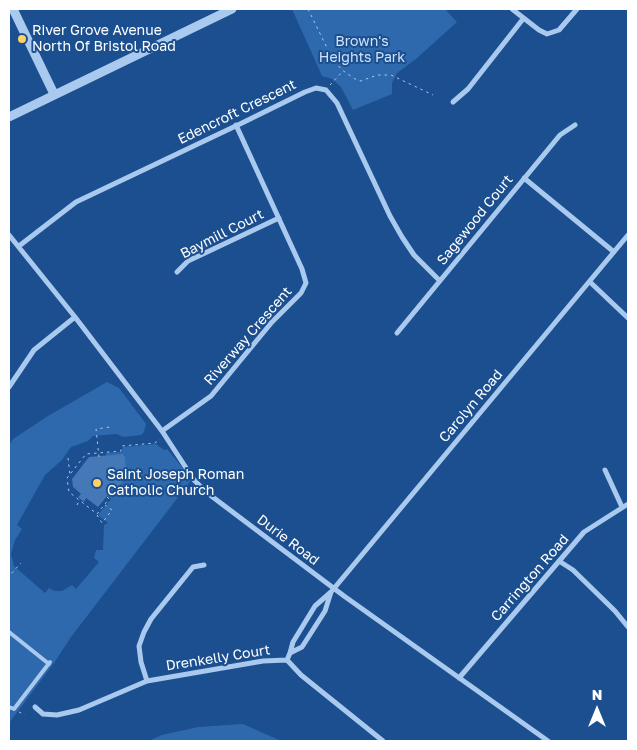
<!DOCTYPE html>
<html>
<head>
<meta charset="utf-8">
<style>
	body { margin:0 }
	#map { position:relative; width:637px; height:750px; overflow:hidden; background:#1b4f8f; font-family:"Golos Text",sans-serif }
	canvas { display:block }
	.frame { position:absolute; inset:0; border:10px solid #fff; pointer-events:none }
	.north { position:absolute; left:572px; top:685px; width:50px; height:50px; -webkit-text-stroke:4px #1b4f8f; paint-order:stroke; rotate:0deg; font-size:14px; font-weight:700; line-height:20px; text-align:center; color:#fff }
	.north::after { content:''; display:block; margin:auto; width:18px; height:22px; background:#fff; clip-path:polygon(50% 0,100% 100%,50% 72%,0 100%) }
</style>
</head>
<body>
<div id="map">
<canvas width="637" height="750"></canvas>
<div class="frame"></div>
<div class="north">N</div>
</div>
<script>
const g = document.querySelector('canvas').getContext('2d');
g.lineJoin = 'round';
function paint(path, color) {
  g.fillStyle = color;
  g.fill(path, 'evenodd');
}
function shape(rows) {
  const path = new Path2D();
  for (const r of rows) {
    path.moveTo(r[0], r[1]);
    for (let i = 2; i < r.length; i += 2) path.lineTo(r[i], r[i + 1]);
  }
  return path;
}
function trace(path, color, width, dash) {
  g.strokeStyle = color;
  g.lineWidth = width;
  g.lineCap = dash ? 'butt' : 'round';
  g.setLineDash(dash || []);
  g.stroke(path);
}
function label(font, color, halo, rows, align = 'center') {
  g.font = font + ' "Golos Text",sans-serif';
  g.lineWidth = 4;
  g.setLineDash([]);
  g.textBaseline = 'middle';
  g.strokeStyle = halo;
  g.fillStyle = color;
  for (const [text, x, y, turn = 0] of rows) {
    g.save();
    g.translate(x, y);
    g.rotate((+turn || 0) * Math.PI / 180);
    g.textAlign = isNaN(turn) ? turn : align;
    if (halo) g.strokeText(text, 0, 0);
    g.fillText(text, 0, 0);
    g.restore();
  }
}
paint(shape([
	[292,9,445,9,457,22,416,59,397,73,392,83,392,94,353,110,341,87,332,79,322,76],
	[107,382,119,388,146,424,144,432,141,435,123,437,117,434,93,436,88,441,71,447,62,460,45,475,17,525,22,529,15,540,11,554,14,566,45,593,49,588,54,591,62,591,72,585,76,589,99,562,94,558,96,550,103,550,104,525,108,523,98,515,111,499,107,496,112,493,109,487,119,486,127,476,125,455,122,454,118,456,106,456,106,453,122,452,123,447,156,444,164,450,167,449,192,479,71,637,54,663,9,723,9,445,13,439,48,416],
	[243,724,281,741,148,741,162,735,198,727]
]), '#2e69ad');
paint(shape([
	[123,454,125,456,127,476,119,486,111,487,112,493,107,496,98,507,86,498,84,502,78,497,81,494,73,487,72,479,89,457]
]), '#4478b7');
trace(shape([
	[308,9,332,58,342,70,355,79,361,81,377,75,391,75,433,95],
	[330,85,343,71],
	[99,457,96,429,110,427],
	[68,458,70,475],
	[107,497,109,499,97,514,69,492,67,478,86,454,121,451,122,446,155,443,160,439],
	[77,505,79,501],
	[97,515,102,523,112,510,105,505],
	[9,579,10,575,21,563],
	[19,712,25,715]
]), '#a9c9ee', 1, [2.5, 4]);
trace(shape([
	[9,632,49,664],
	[9,707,14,709,50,662]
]), '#a9c9ee', 4);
trace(shape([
	[512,9,539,30,547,34,559,30,577,9],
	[453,102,468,89,523,19],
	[524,178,614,252],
	[9,235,75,317,162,431,194,480,206,492,344,596,548,741],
	[19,246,76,202,242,123,305,92,316,88,326,90,337,103,390,216,402,237,414,255,440,281],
	[177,272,188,261,279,218],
	[590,282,628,318],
	[397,333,560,135,575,125],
	[9,387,34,350,75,317],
	[162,431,211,396,272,322,301,293,306,283,302,269,236,125],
	[605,470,622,507],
	[559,561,573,570,615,611,628,627],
	[290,653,302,647,325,611,331,592],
	[287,660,290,653,293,642,315,606,331,592,628,235],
	[459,678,584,532,628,504],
	[147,681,141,662,139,646,144,632,151,619,193,567,204,565],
	[35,707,43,714,57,715,79,710,147,681,263,661,287,660,301,675,383,741]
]), '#a9c9ee', 5);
trace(shape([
	[13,9,54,94],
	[9,117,232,9]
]), '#a9c9ee', 9);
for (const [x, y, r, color] of [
	[22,39,5,"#ffd166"],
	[97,483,5,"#ffd166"]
]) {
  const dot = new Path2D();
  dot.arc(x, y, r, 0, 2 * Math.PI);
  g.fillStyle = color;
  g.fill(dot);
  trace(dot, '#1b4f8f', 2);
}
label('14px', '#fff', '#1b4f8f', [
	["River Grove Avenue",32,31],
	["North Of Bristol Road",32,47],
	["Saint Joseph Roman",107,475],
	["Catholic Church",107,491]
], 'left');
label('14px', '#cfe3fa', '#1b4f8f', [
	["Brown's",362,42],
	["Heights Park",362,58]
]);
label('14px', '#fff', '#1b4f8f', [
	["Edencroft Crescent",237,112,-26],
	["Sagewood Court",475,220,-51],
	["Baymill Court",222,234,-27],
	["Riverway Crescent",248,336,-49],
	["Carolyn Road",471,406,-50],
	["Durie Road",288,540,37],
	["Carrington Road",530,578,-49],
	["Drenkelly Court",218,658,-9]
]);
</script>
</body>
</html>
